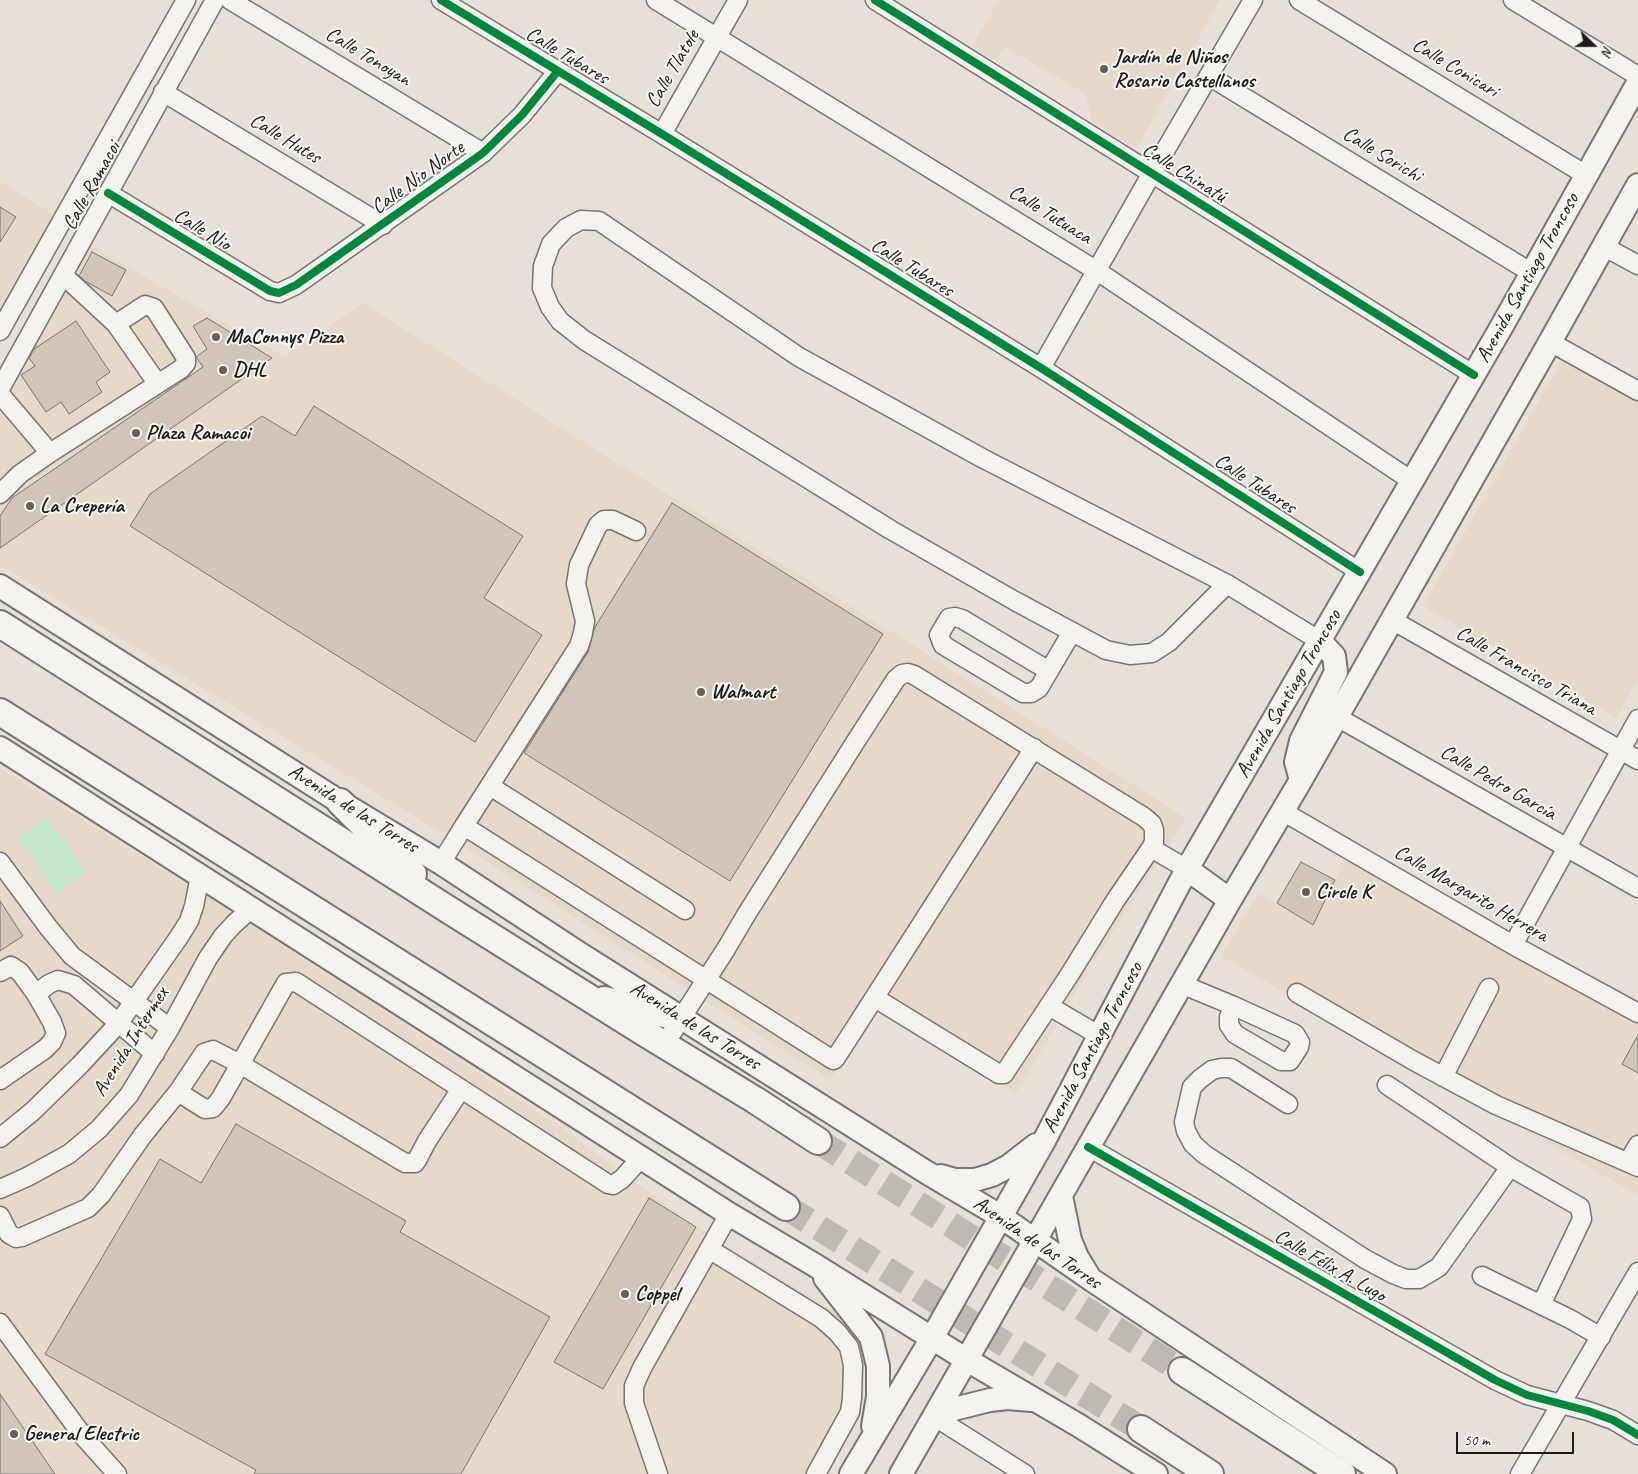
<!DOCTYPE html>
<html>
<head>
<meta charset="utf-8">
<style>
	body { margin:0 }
	#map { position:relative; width:1638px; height:1474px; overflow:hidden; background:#e6e0d8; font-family:Caveat,sans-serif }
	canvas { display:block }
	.north { position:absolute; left:1568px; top:20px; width:50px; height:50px; -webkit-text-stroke:4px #f6f6f2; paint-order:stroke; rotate:112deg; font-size:14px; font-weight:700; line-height:20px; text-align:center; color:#1c1c1c }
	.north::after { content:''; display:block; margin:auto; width:18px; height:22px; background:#1c1c1c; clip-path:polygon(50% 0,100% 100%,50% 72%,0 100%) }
	.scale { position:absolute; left:1456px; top:1432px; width:118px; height:22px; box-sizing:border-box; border:2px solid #1c1c1c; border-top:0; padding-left:6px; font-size:15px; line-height:18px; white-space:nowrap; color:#1c1c1c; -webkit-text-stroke:4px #f6f6f2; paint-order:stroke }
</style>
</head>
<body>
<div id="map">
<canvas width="1638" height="1474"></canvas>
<div class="north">N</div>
<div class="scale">50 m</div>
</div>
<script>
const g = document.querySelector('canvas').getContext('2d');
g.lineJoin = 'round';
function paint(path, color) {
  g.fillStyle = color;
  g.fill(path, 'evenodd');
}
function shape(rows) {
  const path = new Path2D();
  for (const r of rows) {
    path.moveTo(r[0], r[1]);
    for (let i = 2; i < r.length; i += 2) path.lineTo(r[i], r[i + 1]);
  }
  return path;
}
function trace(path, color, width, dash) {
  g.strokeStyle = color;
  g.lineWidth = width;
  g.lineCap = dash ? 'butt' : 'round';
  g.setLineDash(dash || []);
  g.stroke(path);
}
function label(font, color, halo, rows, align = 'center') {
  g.font = font + ' Caveat,sans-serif';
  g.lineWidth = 4;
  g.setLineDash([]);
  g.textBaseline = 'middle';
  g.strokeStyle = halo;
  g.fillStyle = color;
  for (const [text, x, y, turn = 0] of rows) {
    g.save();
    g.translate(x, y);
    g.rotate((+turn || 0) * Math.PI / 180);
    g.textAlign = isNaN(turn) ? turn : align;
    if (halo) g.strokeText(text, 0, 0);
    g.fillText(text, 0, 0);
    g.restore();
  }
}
paint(shape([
	[999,0,1220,0,1137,148,1093,123,1085,93,1005,47,996,61,972,46],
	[0,182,53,214,0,307],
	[91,246,285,357,363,303,593,448,895,634,1186,818,1100,952,1016,1093,878,1002,830,1080,440,832,0,565,0,397],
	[1564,357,1638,400,1638,679,1616,718,1423,606],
	[0,768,270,937,561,1127,696,1227,842,1316,858,1345,864,1362,863,1401,854,1421,823,1474,0,1474],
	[1345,860,1638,1023,1638,1195,1221,956,1259,893,1313,925]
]), '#e5d9c9');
paint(shape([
	[47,817,86,872,57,893,18,838]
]), '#c5e9ca');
const building = shape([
	[0,207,16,217,0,242,0,207],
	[92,252,126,270,112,296,85,281,79,276,92,252],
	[207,318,272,358,0,548,0,516,12,498,203,367,196,357,207,349,193,326,207,318],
	[76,321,110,372,96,382,102,392,69,414,61,402,46,412,21,375,35,366,29,358,34,349,76,321],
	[314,406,523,536,484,598,542,635,475,742,130,526,150,494,262,416,295,436,314,406],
	[672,503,883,634,730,881,524,753,588,652,595,627,672,503],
	[1301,862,1335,880,1313,925,1277,903,1301,862],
	[0,901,23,936,0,951,0,901],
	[1638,1035,1638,1073,1622,1064,1638,1035],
	[236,1124,406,1221,400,1232,550,1317,461,1474,254,1474,256,1470,45,1354,160,1159,201,1183,236,1124],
	[649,1198,696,1227,603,1389,554,1362,649,1198],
	[0,1394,55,1474,0,1474,0,1394]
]);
paint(building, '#cfc5b9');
trace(building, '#777471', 1);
trace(shape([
	[818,1141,1182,1371],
	[786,1207,1141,1429]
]), '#beb9b2', 26, [26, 13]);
const minor = shape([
	[230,0,483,153],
	[441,0,662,134,1041,368,1360,572],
	[656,0,1097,271,1412,481],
	[875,0,1474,375],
	[1299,0,1586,175],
	[1513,0,1638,76],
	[1209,76,1532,273],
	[163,92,383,225],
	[662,134,738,0],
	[108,193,270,291,279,293,296,285,483,153,522,115,558,71],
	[1603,246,1638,265],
	[116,324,157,383],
	[0,331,186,0],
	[1550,342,1638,391],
	[1041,368,1152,173,1253,0],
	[0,389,215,0],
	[0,394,50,453],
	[0,494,20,474,50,453,181,369,186,363,186,358,154,308,145,305,116,324,63,275],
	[1227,584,1169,642,1152,653,1130,655,1106,650,1015,601,891,530,584,340,560,321,550,307,542,288,543,266,551,244,566,228,581,220,599,221,799,357,982,458,1227,584,1320,641],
	[1392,620,1638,760],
	[1049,671,962,619,955,617,949,618,939,635,943,645,1023,693,1031,693,1039,688,1049,671,1072,632],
	[1337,717,1638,888],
	[490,786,685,910],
	[1282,811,1513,945,1638,1013],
	[464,826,579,646,583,633,585,621,576,584,579,565,598,525,604,520,613,520,636,531],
	[0,862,48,927,72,956,170,1028],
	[441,863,464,826,833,1060,835,1059,855,1028,1034,748],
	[1513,945,1638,719],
	[0,972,11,966,20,972,36,994,52,1022,56,1033,52,1042,45,1049,0,1080],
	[1181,984,1234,1006,1295,1034,1300,1042,1299,1047,1290,1061,1281,1061,1235,1034,1229,1025,1229,1017,1234,1006],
	[1297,993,1414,1061,1496,1105,1638,1167],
	[36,994,49,984,58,980,74,985,155,1054],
	[875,998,999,1074,1004,1074,1070,974,1115,901,1151,848],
	[1049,1006,1100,1036],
	[664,1045,726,949,746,915,856,741,896,679,902,674,908,673,914,675,1144,817,1152,824,1154,830,1154,842,1151,848,1187,869],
	[1443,1077,1489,988],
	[1387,1085,1510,1167,1580,1207,1582,1219,1541,1305],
	[178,1092,205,1109,213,1108,221,1098,286,983,296,982,608,1184,613,1185,622,1179,641,1158],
	[1288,1104,1231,1068,1221,1068,1212,1070,1200,1079,1192,1087,1184,1122,1186,1131,1193,1144,1204,1154,1365,1259,1393,1274,1406,1279,1419,1279,1439,1267,1510,1167],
	[0,1138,33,1111,80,1065,118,1024,179,937,189,921,194,906,200,876],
	[1088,1147,1495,1380,1527,1395,1588,1411,1613,1420,1638,1435],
	[1628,1162,1638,1145],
	[0,1189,27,1177,69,1154,99,1129,129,1095,170,1028,208,958,223,936,235,923,251,909],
	[0,1216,9,1234,16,1238,22,1237,88,1208,101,1195,143,1135,178,1092,204,1053,213,1050,240,1064,405,1163,415,1163,417,1160,427,1141,461,1089],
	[709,1249,821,1318,837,1332,849,1347,853,1365,852,1398,850,1412,816,1474],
	[1482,1276,1570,1319,1601,1337],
	[0,1323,83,1436,117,1474],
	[935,1417,1025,1474],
	[658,1474,634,1403,634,1386,642,1368,729,1214],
	[1520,1474,1638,1272]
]);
const major = shape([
	[0,586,340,802,441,863,580,954,926,1172,1000,1216,1092,1280,1385,1474],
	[0,748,729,1214,813,1264,967,1360,1078,1425,1156,1474],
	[1301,780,1296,762,1301,741,1336,672,1334,656,1320,641],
	[1187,869,1230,900],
	[941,1176,955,1180,975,1180,992,1175,1009,1166,1036,1145],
	[1061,1196,1070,1240,1077,1257,1088,1275],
	[825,1278,871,1337,878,1366,878,1397,873,1426],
	[935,1417,954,1409,990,1400,1007,1398,1031,1400],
	[851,1474,932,1338,1045,1139,1187,869,1502,326,1638,83],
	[901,1474,1230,900,1301,780,1550,342,1638,185]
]);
const highway = shape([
	[0,624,449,910,645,1033,755,1100,818,1141],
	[0,712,786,1207],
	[340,802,413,874],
	[604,1000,682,1018],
	[1182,1371,1342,1474],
	[1141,1429,1210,1474]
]);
trace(minor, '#777471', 21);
trace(major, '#777471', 26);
trace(highway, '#777471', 30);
trace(minor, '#f3f2ef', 18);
trace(major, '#f3f2ef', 22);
trace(highway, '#f3f2ef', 26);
trace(shape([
	[441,0,662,134,1041,368,1360,572],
	[875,0,1474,375],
	[108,193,270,291,279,293,296,285,483,153,522,115,558,71],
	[1088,1147,1495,1380,1527,1395,1588,1411,1613,1420,1638,1435]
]), '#00873e', 8);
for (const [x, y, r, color] of [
	[1104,69,5,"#63615e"],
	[216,337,5,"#63615e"],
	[223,370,5,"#63615e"],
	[136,433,5,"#63615e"],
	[30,506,5,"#63615e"],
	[701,692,5,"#63615e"],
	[1306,892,5,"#63615e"],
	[625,1294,5,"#63615e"],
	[14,1434,5,"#63615e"]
]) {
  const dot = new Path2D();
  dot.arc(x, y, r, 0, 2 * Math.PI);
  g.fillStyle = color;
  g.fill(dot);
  trace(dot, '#f6f6f2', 2);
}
label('21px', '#1c1c1c', '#f6f6f2', [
	["Calle Tubares",567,56,31],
	["Calle Tonoyan",368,57,31],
	["Calle Conicari",1455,68,31],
	["Calle Tlatole",673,69,-60],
	["Calle Hutes",285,139,31],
	["Calle Sorichi",1382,155,31],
	["Calle Chinatú",1184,173,32],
	["Calle Nio Norte",418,178,-36],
	["Calle Ramacoi",92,186,-61],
	["Calle Tutuaca",1050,215,32],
	["Calle Nio",202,230,31],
	["Calle Tubares",912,268,32],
	["Avenida Santiago Troncoso",1528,278,-61],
	["Calle Tubares",1255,484,33],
	["Calle Francisco Triana",1526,671,30],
	["Avenida Santiago Troncoso",1289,694,-60],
	["Calle Pedro García",1498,783,30],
	["Avenida de las Torres",353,809,32],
	["Calle Margarito Herrera",1471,894,30],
	["Avenida de las Torres",695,1026,32],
	["Avenida Intermex",131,1042,-58],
	["Avenida Santiago Troncoso",1093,1048,-62],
	["Avenida de las Torres",1037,1243,34],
	["Calle Félix A. Lugo",1330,1266,30]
]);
label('bold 21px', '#1c1c1c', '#f6f6f2', [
	["Jardín de Niños",1114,57],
	["Rosario Castellanos",1114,81],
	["MaConnys Pizza",226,337],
	["DHL",233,370],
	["Plaza Ramacoi",146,433],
	["La Crepería",40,506],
	["Walmart",711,692],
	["Circle K",1316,892],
	["Coppel",635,1294],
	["General Electric",24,1434]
], 'left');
</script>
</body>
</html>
